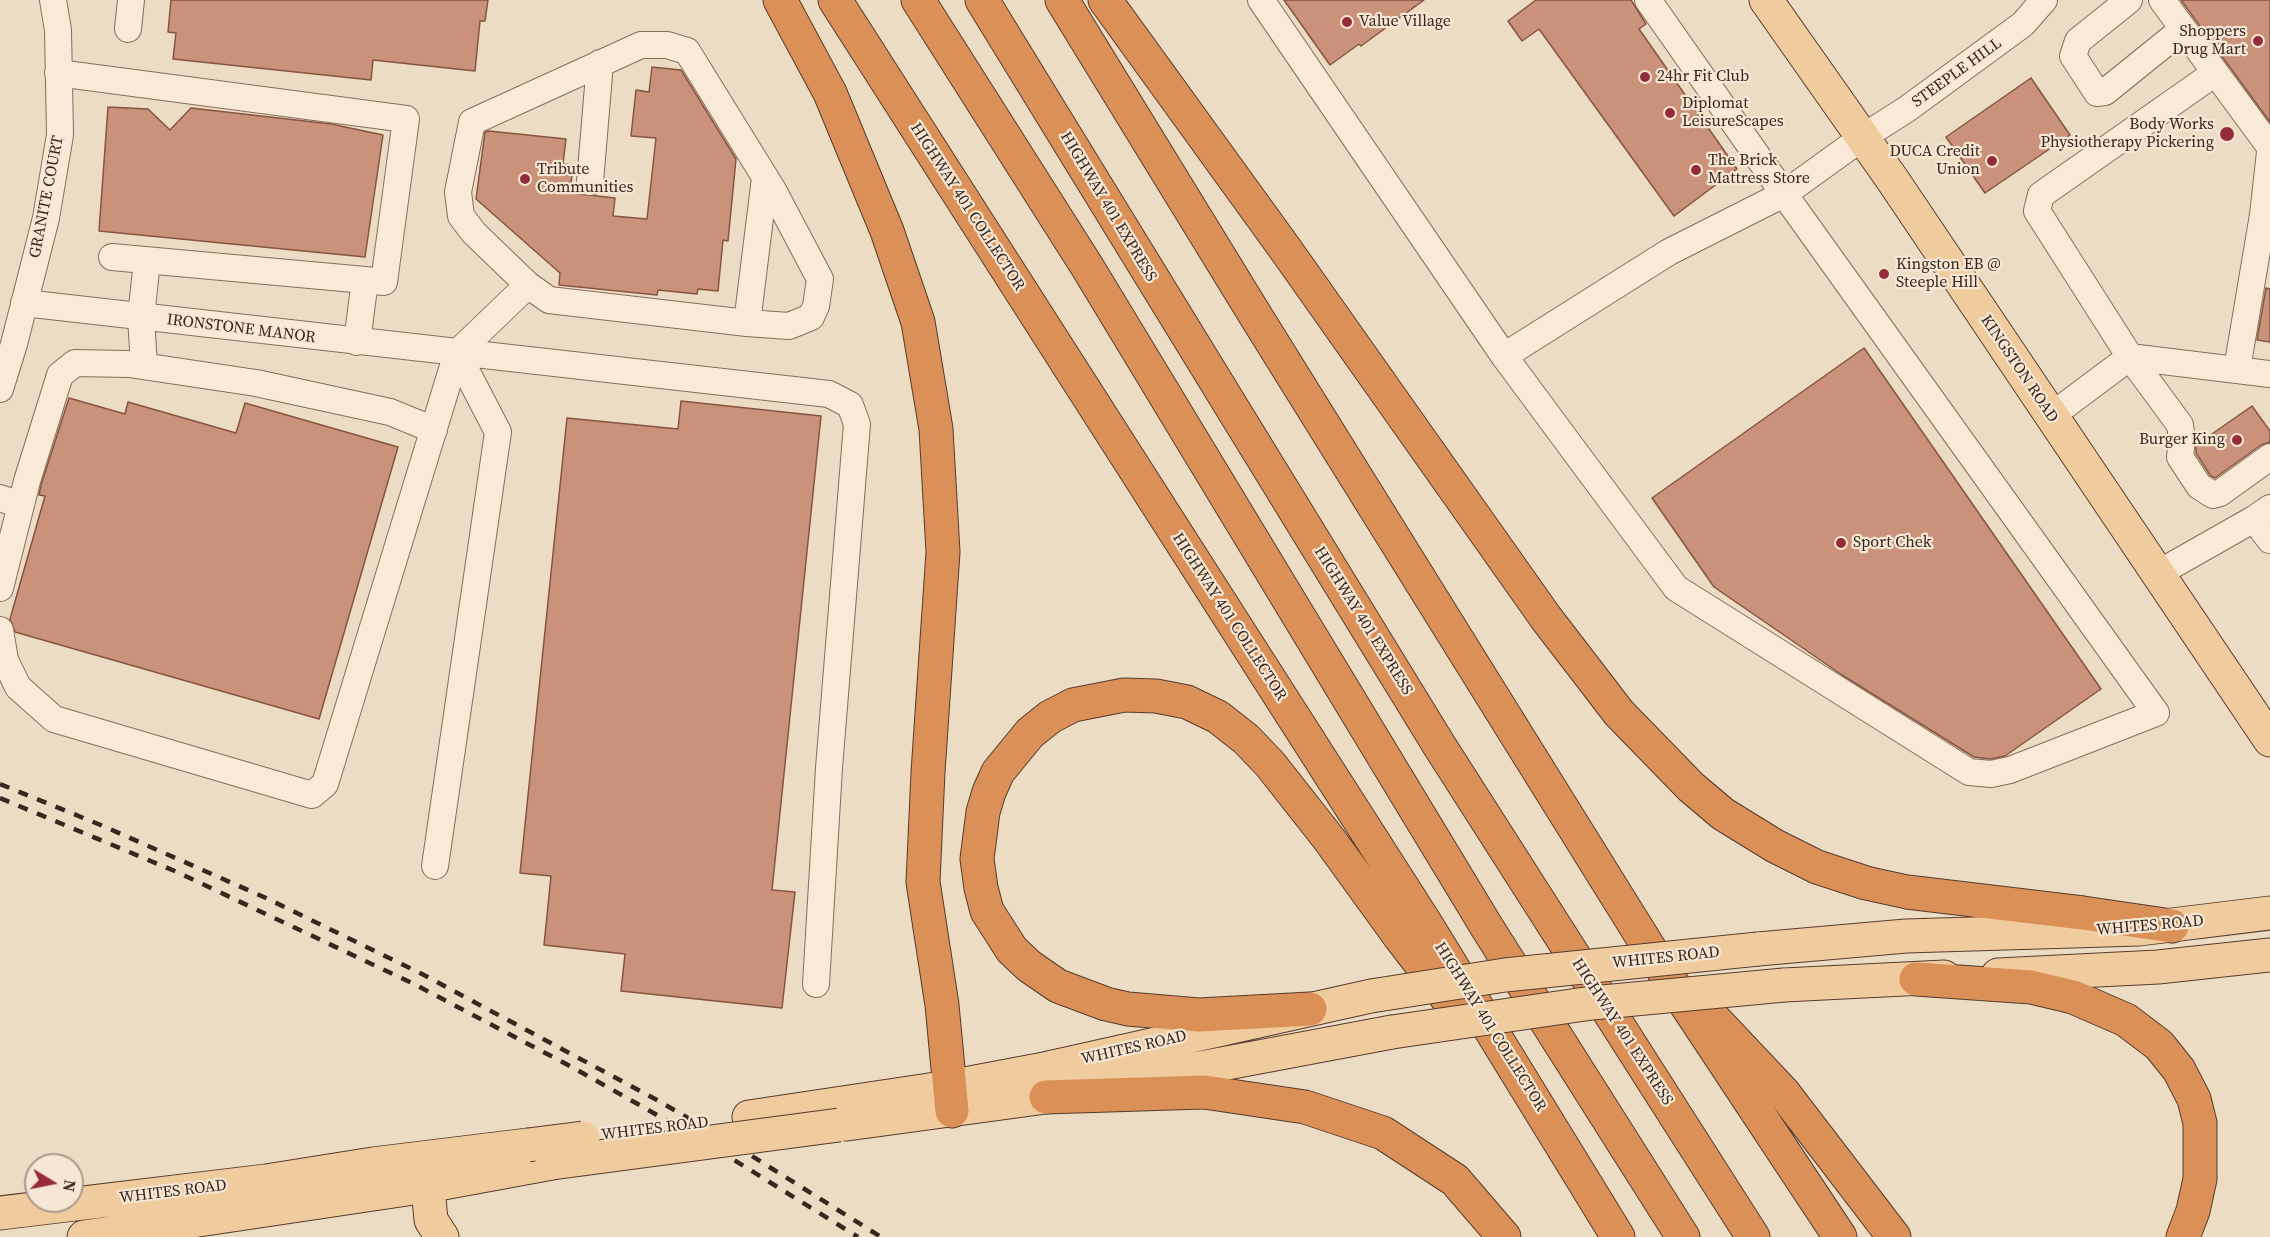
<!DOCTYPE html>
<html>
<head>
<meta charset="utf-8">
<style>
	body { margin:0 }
	#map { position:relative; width:2270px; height:1237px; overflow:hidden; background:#eddcc4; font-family:"Source Serif 4",serif }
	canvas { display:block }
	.north { position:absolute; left:24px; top:1153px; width:60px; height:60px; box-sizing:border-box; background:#f5e7d4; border:2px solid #a99a8c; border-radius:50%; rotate:100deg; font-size:16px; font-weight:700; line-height:24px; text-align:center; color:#38271f }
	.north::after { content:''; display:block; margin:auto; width:21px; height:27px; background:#952c3a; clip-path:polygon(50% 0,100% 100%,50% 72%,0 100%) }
</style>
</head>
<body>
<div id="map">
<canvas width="2270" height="1237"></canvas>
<div class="north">N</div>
</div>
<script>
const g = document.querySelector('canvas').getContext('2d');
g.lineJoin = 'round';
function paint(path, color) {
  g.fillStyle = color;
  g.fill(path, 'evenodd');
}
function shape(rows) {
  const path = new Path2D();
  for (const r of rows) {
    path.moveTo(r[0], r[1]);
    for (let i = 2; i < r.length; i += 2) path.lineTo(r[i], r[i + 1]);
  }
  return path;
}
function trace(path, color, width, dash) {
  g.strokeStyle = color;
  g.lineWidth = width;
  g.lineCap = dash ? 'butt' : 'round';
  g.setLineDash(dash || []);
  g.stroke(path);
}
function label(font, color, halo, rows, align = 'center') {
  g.font = font + ' "Source Serif 4",serif';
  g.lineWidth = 4.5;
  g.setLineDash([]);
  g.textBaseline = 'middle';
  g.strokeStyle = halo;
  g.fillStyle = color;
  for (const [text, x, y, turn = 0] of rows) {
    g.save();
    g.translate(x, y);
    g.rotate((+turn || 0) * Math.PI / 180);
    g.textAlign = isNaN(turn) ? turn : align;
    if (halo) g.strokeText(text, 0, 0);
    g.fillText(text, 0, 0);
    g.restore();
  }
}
const building = shape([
	[171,0,488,0,485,21,480,21,475,71,373,60,371,80,173,59,176,33,168,32,171,0],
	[1284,0,1424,0,1361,46,1359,44,1330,65,1284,0],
	[1536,0,1631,0,1646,24,1639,29,1737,169,1674,216,1539,29,1522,41,1508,21,1536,0],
	[2181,0,2270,0,2270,122,2181,0],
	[652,67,681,70,736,159,728,241,723,240,718,291,698,289,697,294,658,290,657,295,559,285,560,273,476,199,485,132,489,131,566,139,563,164,573,165,570,193,615,198,613,216,647,219,656,138,631,136,636,90,649,92,652,67],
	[2031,78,2070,135,1985,193,1946,137,2031,78],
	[108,107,148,109,170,130,191,108,331,124,383,135,365,257,99,231,108,107],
	[2266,288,2270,289,2270,342,2257,340,2266,288],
	[1864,348,2101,689,2005,756,1990,759,1974,757,1842,675,1714,587,1652,498,1864,348],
	[69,398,125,414,128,402,236,433,245,403,398,447,319,719,15,632,10,619,45,496,39,495,41,485,69,398],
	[681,401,821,416,772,890,795,892,782,1008,621,991,625,954,544,945,551,876,520,873,567,418,678,429,681,401],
	[2252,406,2270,431,2270,442,2261,445,2215,478,2210,475,2196,453,2196,445,2252,406]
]);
paint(building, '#cb927b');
trace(building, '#865441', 1.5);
const minor = shape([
	[1261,0,1504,356,1669,252,1784,194,1863,137,1907,109,2023,24,2044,0],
	[2129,0,2078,41,2073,56,2097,93,2105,92,2183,29],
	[2162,0,2270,147],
	[128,29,131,0],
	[58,73,406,119,384,282,365,280,357,342],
	[2215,73,2041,195,2037,211,2130,357,2180,425,2182,439,2180,457,2199,486,2213,495,2220,493,2270,457],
	[590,182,600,63],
	[112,257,365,280],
	[24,303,829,394,850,405,857,424,829,768,816,984],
	[747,323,765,178],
	[1504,356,1676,588,1969,772,1991,774,2010,770,2156,713,1784,194,1648,0],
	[144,366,141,317,147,261],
	[2237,369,2263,215,2270,152],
	[0,389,14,344,46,218,60,135,58,30,53,0],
	[2051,416,2130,357,2270,374],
	[0,498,21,505],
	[2270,508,2254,519,2270,540],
	[2157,574,2254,519],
	[0,588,27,481,60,375,75,363,129,364,256,383,390,412,434,430],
	[0,630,5,660,18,687,54,719,312,795,325,784,457,353,528,285,474,233,461,216,458,192,472,122,641,45,667,45,687,51,773,190,820,279,816,306,811,317,789,326,747,323,549,300,528,285],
	[435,866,498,432,457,353]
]);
const major = shape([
	[1766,0,1892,179,2270,740],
	[1758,949,1906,936,2139,929,2270,913],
	[1998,975,2158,967,2270,955],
	[1784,985,1944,977],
	[749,1117,949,1087,1039,1070,1371,996],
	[847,1124,1046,1097,1392,1032],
	[426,1165,431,1220,442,1237],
	[0,1213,266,1181,373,1164,528,1145],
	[84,1237,427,1186,552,1163]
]);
const highway = shape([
	[780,0,830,93,887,231,918,322,936,429,943,552,928,772,923,882,942,1005,952,1111],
	[835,0,1424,921,1618,1237],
	[918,0,1088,268,1488,929,1683,1237],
	[982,0,1439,745,1753,1237],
	[1062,0,1257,318,1656,959,1840,1237],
	[1105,0,1286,250,1546,618,1619,713,1691,787,1723,814,1775,846,1817,867,1866,883,1907,892,2083,913,2172,926],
	[1916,979,2031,987,2073,997,2126,1020,2159,1045,2179,1070,2194,1099,2200,1123,2200,1179,2193,1211,2183,1237],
	[1310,1009,1199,1015,1128,1009,1106,1004,1058,986,1029,966,1012,950,987,911,981,888,977,859,983,812,989,792,998,772,1030,733,1050,717,1073,705,1124,695,1156,696,1187,702,1218,717,1246,739,1270,764,1329,839,1400,937,1454,1007],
	[1716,1021,1783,1092,1894,1237],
	[1046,1097,1204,1092,1305,1107,1383,1133,1455,1180,1504,1237]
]);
trace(minor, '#876d5b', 28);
trace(major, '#553c2f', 35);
trace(highway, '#553c2f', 35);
trace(minor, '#f8ead7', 26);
trace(major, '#f0cb9d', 33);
trace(highway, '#db9057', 33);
trace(shape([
	[0,784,103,826,266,898,422,974,657,1100,736,1146,881,1237],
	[0,798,177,872,414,984,570,1066,643,1107,726,1155,858,1237]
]), '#38271f', 4.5, [10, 10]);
const majorBridge = shape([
	[1371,996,1505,975,1758,949],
	[1392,1032,1592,1003,1784,985],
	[528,1145,583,1138],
	[552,1163,839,1125]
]);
trace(majorBridge, '#553c2f', 35, []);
trace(majorBridge, '#f0cb9d', 33);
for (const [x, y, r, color] of [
	[1347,22,6,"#952c3a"],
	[2258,41,6,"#952c3a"],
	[1645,77,6,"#952c3a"],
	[1670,113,6,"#952c3a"],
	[2227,134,8,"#952c3a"],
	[1992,161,6,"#952c3a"],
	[1696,170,6,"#952c3a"],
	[525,179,6,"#952c3a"],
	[1884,274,6,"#952c3a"],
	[2237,440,6,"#952c3a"],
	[1841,543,6,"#952c3a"]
]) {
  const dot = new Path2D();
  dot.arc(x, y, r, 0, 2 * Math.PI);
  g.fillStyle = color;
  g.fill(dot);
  trace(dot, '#f5e7d4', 2);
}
label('16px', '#38271f', '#f5e7d4', [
	["Value Village",1359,22],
	["Shoppers",2246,32,"right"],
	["Drug Mart",2246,50,"right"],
	["24hr Fit Club",1657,77],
	["Diplomat",1682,104],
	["LeisureScapes",1682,122],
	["Body Works",2214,125,"right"],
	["Physiotherapy Pickering",2214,143,"right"],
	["DUCA Credit",1980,152,"right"],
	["Union",1980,170,"right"],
	["The Brick",1708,161],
	["Mattress Store",1708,179],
	["Tribute",537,170],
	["Communities",537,188],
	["Kingston EB @",1896,265],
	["Steeple Hill",1896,283],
	["Burger King",2225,440,"right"],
	["Sport Chek",1853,543]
], 'left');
label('16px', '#38271f', '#f5e7d4', [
	["STEEPLE HILL",1957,73,-36],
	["GRANITE COURT",47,197,-79],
	["HIGHWAY 401 COLLECTOR",967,207,57],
	["HIGHWAY 401 EXPRESS",1108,207,59],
	["IRONSTONE MANOR",241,329,7],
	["KINGSTON ROAD",2019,369,56],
	["HIGHWAY 401 COLLECTOR",1229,617,57],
	["HIGHWAY 401 EXPRESS",1363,621,58],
	["WHITES ROAD",2150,926,-5],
	["WHITES ROAD",1666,958,-6],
	["HIGHWAY 401 COLLECTOR",1490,1027,58],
	["HIGHWAY 401 EXPRESS",1622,1032,57],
	["WHITES ROAD",1134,1048,-13],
	["WHITES ROAD",655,1129,-7],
	["WHITES ROAD",173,1192,-7]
]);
</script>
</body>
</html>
